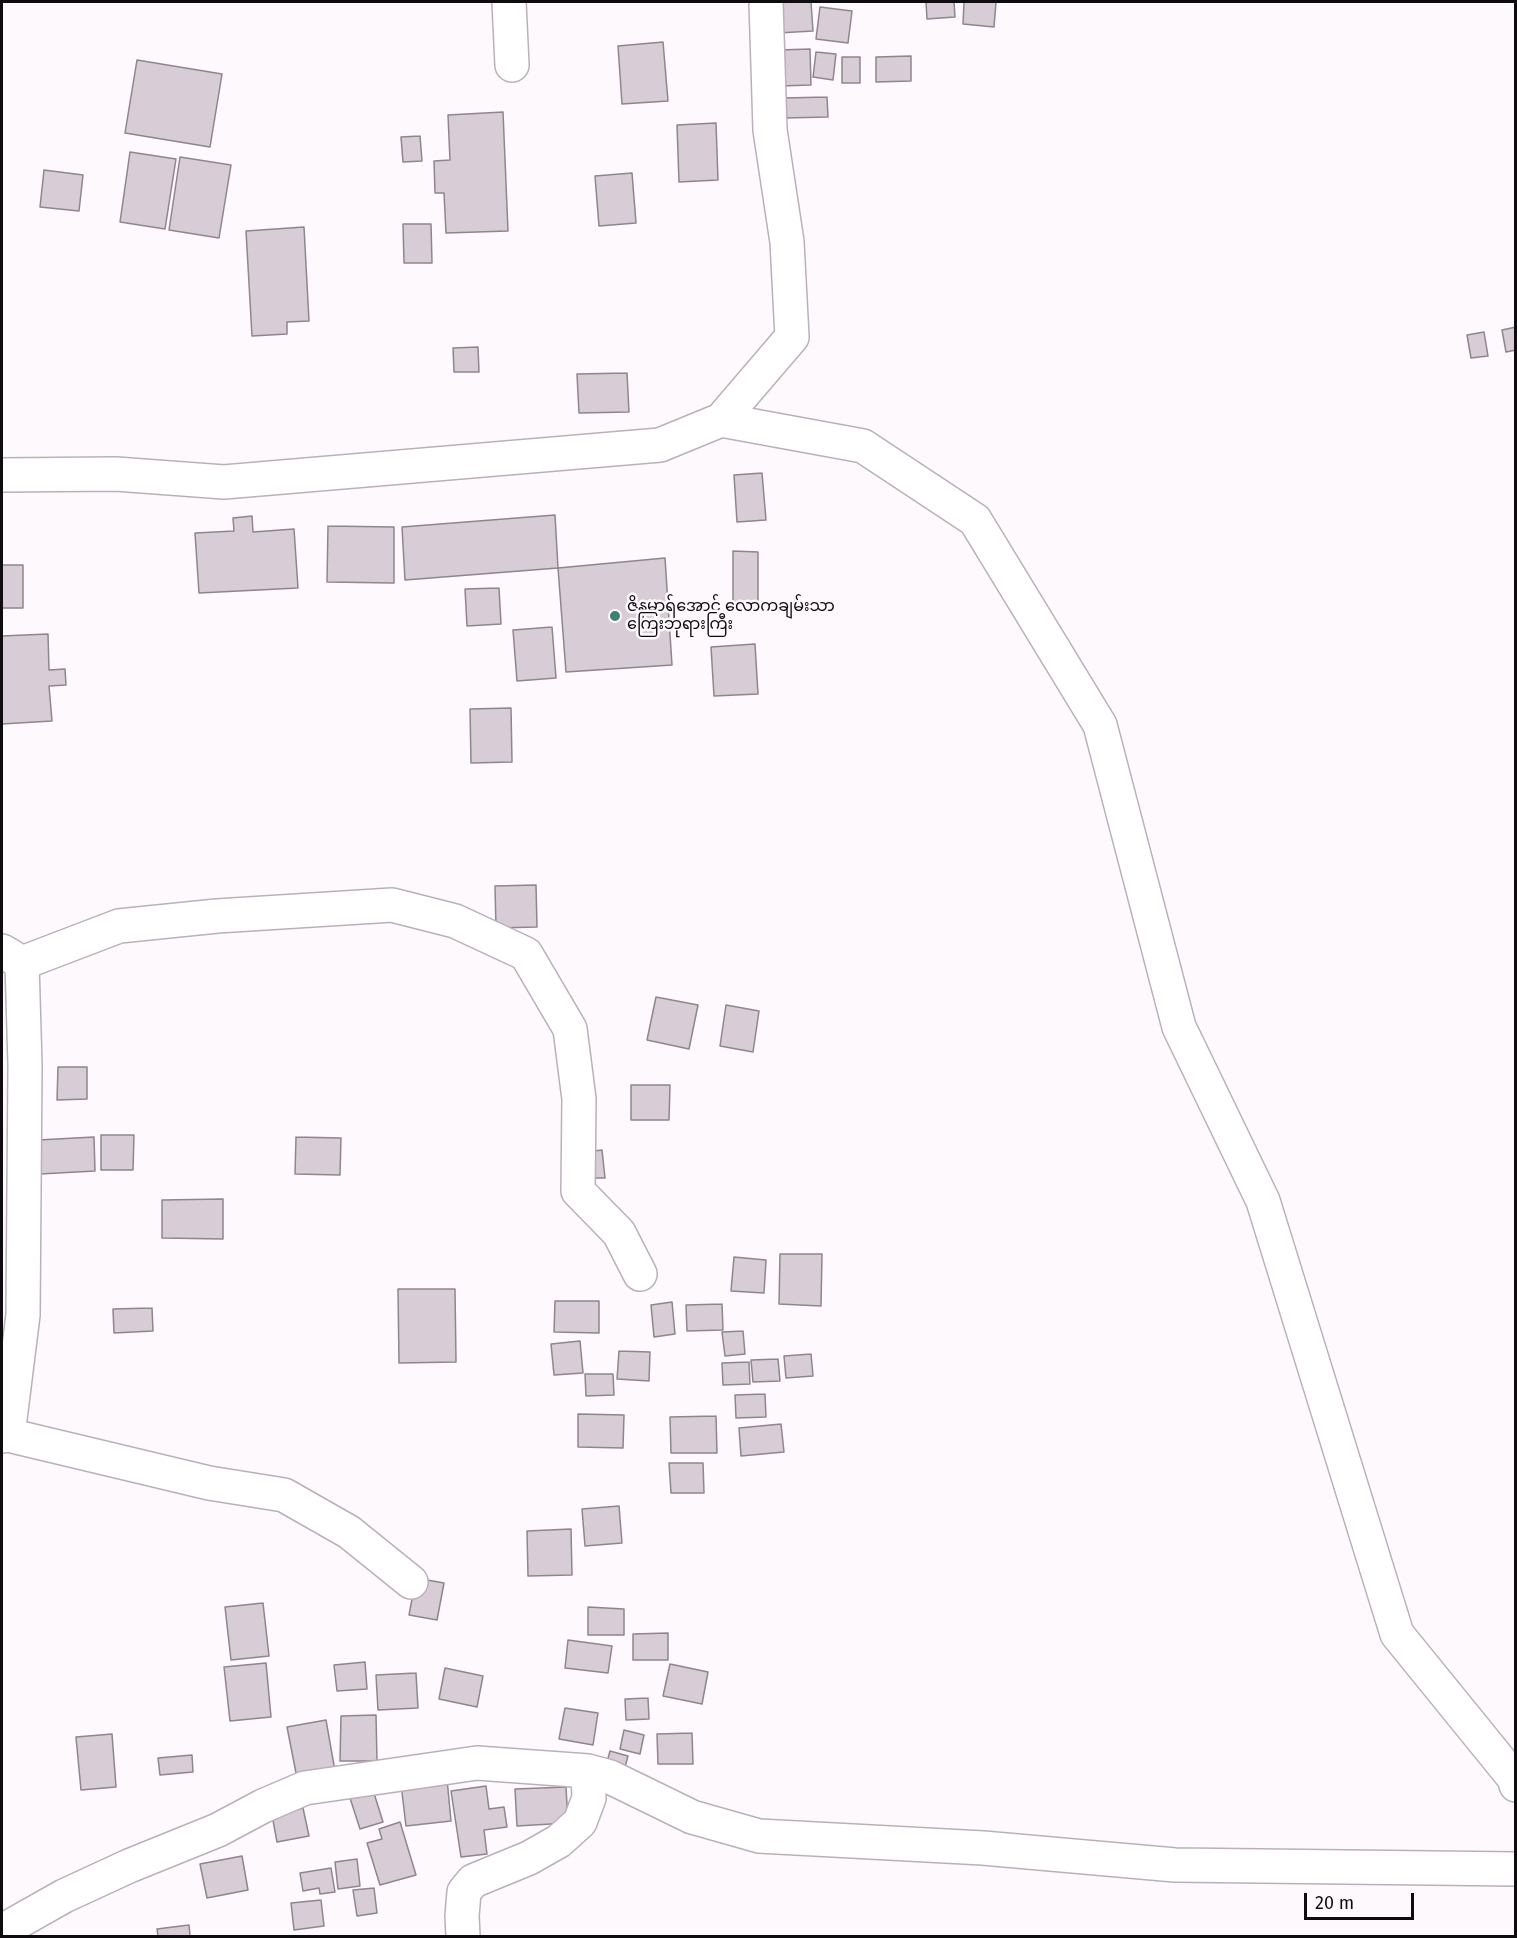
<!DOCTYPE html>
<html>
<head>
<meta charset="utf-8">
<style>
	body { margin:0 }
	#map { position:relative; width:1517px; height:1938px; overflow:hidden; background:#fef9fd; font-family:"Fira Sans",sans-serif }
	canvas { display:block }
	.frame { position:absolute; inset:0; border:3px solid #0f0c0f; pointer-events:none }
	.scale { position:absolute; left:1304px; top:1893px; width:110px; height:27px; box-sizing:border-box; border:3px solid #0f0c0f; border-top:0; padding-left:8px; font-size:18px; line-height:21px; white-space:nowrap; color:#0f0c0f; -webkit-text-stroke:4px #fef9fd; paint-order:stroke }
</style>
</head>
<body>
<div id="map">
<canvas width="1517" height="1938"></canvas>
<div class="frame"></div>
<div class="scale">20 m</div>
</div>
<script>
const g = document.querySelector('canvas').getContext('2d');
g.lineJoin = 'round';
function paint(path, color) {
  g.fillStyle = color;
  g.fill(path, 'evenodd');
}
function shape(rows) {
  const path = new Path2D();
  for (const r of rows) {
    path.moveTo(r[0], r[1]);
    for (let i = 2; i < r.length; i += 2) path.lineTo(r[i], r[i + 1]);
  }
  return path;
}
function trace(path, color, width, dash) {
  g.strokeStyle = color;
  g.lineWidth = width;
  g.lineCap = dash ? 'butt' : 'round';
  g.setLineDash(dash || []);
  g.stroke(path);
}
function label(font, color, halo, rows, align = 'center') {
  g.font = font + ' "Fira Sans","Noto Sans Myanmar",sans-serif';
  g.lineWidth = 5;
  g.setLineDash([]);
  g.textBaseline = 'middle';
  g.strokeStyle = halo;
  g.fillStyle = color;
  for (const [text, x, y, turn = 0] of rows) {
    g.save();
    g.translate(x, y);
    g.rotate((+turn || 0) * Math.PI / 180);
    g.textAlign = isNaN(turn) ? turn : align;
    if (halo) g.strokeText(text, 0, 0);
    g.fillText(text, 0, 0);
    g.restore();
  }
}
const building = shape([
	[776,2,811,2,813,31,778,33,776,2],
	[926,2,954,2,955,17,927,19,926,2],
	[964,2,996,2,994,27,963,24,964,2],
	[820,7,852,11,848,43,816,39,820,7],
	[663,42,668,101,622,104,618,46,663,42],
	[810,49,811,85,780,86,779,50,810,49],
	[816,52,836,54,833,80,813,77,816,52],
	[911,56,911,81,876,82,876,57,911,56],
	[842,57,860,57,860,83,842,83,842,57],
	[137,60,222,74,210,147,125,133,137,60],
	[827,97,828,117,784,118,783,98,827,97],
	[503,112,508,231,446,233,444,193,435,193,434,161,450,160,448,115,503,112],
	[716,123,718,180,679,182,677,125,716,123],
	[420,136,422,161,403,162,401,137,420,136],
	[130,152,176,159,165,229,120,222,130,152],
	[180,157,231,165,219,238,169,230,180,157],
	[44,170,83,175,79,211,40,207,44,170],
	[632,173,636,223,599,226,595,176,632,173],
	[403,224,431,224,432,263,404,263,403,224],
	[304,227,309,321,287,322,287,334,252,336,246,231,304,227],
	[1516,327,1516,350,1506,352,1502,330,1516,327],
	[1484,332,1488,356,1471,358,1467,335,1484,332],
	[478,347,479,372,454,372,453,348,478,347],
	[627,373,629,412,579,413,577,374,627,373],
	[762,473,766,520,737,522,734,475,762,473],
	[555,515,558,568,405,580,402,527,555,515],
	[252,516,253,532,294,529,298,588,199,593,195,533,234,531,233,518,252,516],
	[328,526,394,527,394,583,327,582,328,526],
	[733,551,758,552,758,602,733,602,733,551],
	[665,558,672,665,566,672,558,568,665,558],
	[2,565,23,565,23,608,2,608,2,565],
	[499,588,501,624,467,626,465,589,499,588],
	[552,627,556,678,517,681,513,630,552,627],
	[48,634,49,670,65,669,66,685,49,686,52,721,2,724,2,636,48,634],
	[755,644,758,694,714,696,711,647,755,644],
	[511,708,512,762,471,763,470,709,511,708],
	[536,885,537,927,496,928,495,886,536,885],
	[656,997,698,1005,689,1049,647,1040,656,997],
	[726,1005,759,1011,753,1052,720,1046,726,1005],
	[58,1067,87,1067,87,1099,57,1100,58,1067],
	[631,1085,670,1085,669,1120,631,1120,631,1085],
	[101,1135,134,1135,133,1170,101,1170,101,1135],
	[94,1137,95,1171,40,1174,38,1140,94,1137],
	[296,1137,341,1138,340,1175,295,1174,296,1137],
	[602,1150,605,1178,587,1178,585,1152,602,1150],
	[223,1199,223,1239,162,1238,162,1200,223,1199],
	[780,1254,822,1254,821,1306,779,1304,780,1254],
	[734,1257,766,1260,764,1293,731,1291,734,1257],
	[398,1289,455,1289,456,1362,399,1363,398,1289],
	[555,1301,599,1301,599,1333,554,1332,555,1301],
	[672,1302,675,1334,654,1337,651,1305,672,1302],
	[722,1304,723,1330,687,1331,686,1305,722,1304],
	[152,1308,153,1331,114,1333,113,1309,152,1308],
	[743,1331,745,1354,725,1356,722,1332,743,1331],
	[580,1341,583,1373,554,1375,551,1344,580,1341],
	[619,1351,650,1352,649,1381,617,1379,619,1351],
	[811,1354,813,1376,786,1378,784,1356,811,1354],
	[778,1359,780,1381,753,1382,751,1360,778,1359],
	[749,1362,750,1384,723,1385,722,1363,749,1362],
	[585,1374,613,1374,614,1395,586,1396,585,1374],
	[765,1394,766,1417,736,1418,735,1395,765,1394],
	[578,1414,624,1415,623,1448,578,1447,578,1414],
	[716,1416,717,1453,671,1453,670,1417,716,1416],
	[781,1424,784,1452,741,1456,739,1428,781,1424],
	[669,1463,703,1463,704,1493,671,1493,669,1463],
	[619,1506,622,1543,585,1546,582,1509,619,1506],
	[571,1529,572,1575,528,1576,527,1531,571,1529],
	[416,1578,444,1583,437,1620,409,1615,416,1578],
	[263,1603,269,1656,231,1660,225,1607,263,1603],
	[588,1607,624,1609,624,1635,588,1635,588,1607],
	[668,1633,668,1660,633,1660,633,1634,668,1633],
	[568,1640,612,1646,608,1673,565,1668,568,1640],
	[365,1662,367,1689,337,1691,334,1665,365,1662],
	[266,1663,271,1717,230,1721,224,1667,266,1663],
	[670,1664,708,1672,702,1704,663,1696,670,1664],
	[445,1668,483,1676,477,1707,439,1699,445,1668],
	[416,1673,418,1708,378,1710,376,1675,416,1673],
	[648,1698,649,1719,626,1720,625,1699,648,1698],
	[565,1708,598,1713,593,1745,559,1739,565,1708],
	[376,1715,377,1761,340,1761,341,1716,376,1715],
	[326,1720,335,1771,297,1778,287,1727,326,1720],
	[624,1730,644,1735,640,1754,620,1749,624,1730],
	[692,1733,693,1764,658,1764,657,1734,692,1733],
	[112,1734,116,1787,81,1790,76,1737,112,1734],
	[610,1751,628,1756,625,1767,607,1762,610,1751],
	[192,1755,193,1772,160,1775,158,1758,192,1755],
	[447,1779,451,1821,406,1826,401,1784,447,1779],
	[486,1786,489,1809,504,1807,507,1827,484,1830,487,1854,461,1857,451,1791,486,1786],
	[566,1787,568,1823,517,1826,515,1789,566,1787],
	[373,1790,383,1822,360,1829,350,1798,373,1790],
	[303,1808,309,1836,277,1842,272,1815,303,1808],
	[400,1822,416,1875,380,1885,367,1843,382,1839,379,1829,400,1822],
	[242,1856,248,1890,207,1898,200,1864,242,1856],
	[357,1859,360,1886,338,1889,335,1862,357,1859],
	[331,1868,335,1892,320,1894,319,1888,303,1891,300,1873,331,1868],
	[374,1888,377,1913,357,1916,353,1890,374,1888],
	[321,1900,324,1926,294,1930,291,1903,321,1900],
	[189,1925,190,1936,158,1936,157,1929,189,1925]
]);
paint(building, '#d8cdd7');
trace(building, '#8f858f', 1.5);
const minor = shape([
	[509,2,512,65],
	[721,420,863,446,975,520,1100,725,1179,1027,1263,1201,1397,1634,1514,1778,1516,1785],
	[2,475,116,474,224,482,660,445,721,420,792,337,787,242,770,130,766,2],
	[2,951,22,963,25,1065,23,1315,8,1435],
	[22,963,119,926,217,916,392,905,455,921,526,954,570,1029,579,1099,578,1191,619,1233,640,1274],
	[2,1436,8,1435,209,1483,284,1495,349,1532,411,1582],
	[2,1931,64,1896,129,1866,218,1830,263,1806,305,1788,477,1763,588,1771,610,1777,692,1817,759,1836,983,1848,1175,1865,1516,1869],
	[463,1936,462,1916,464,1892,473,1881,529,1858,559,1841,580,1822,589,1798,588,1771]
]);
trace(minor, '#bbb0ba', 36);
trace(minor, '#fff', 33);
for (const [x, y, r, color] of [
	[615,616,6,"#3e8172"]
]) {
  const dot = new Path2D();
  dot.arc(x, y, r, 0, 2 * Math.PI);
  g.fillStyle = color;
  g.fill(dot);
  trace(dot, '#fef9fd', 2);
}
label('16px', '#0f0c0f', '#fef9fd', [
	["ဇိနမာရ်အောင် လောကချမ်းသာ",627,607],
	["ကြေးဘုရားကြီး",627,625]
], 'left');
</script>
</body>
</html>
